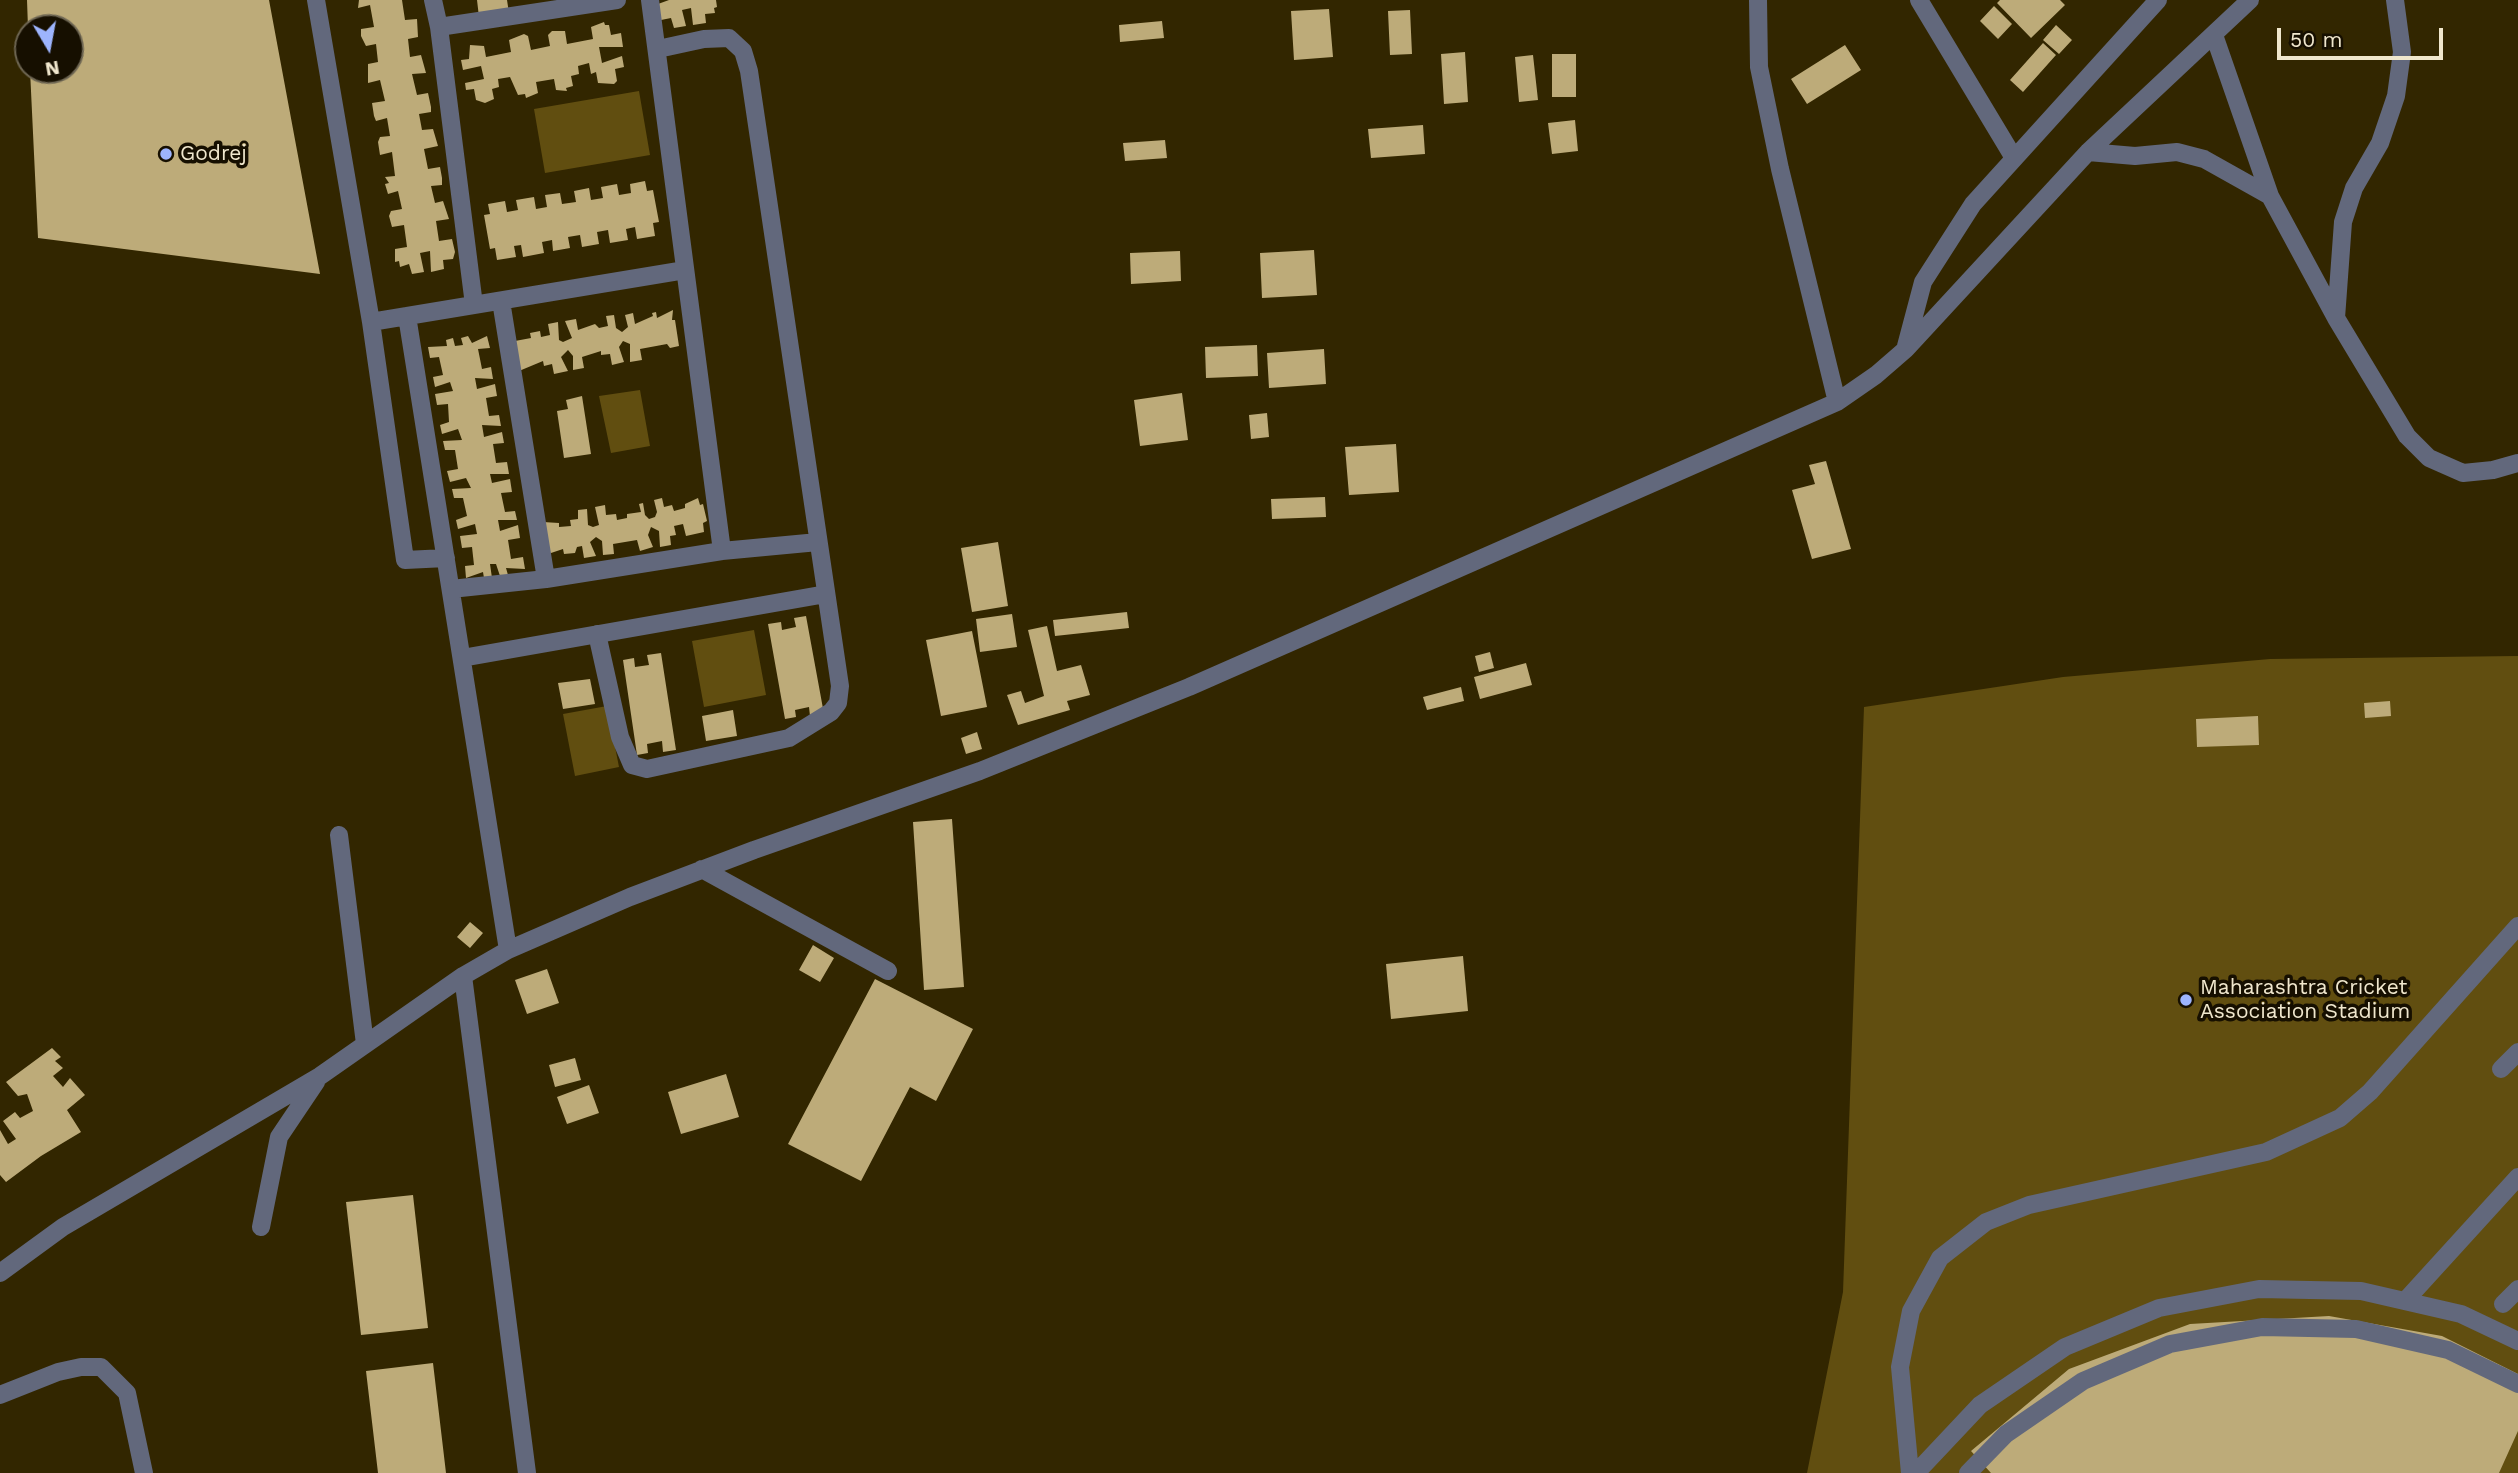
<!DOCTYPE html>
<html>
<head>
<meta charset="utf-8">
<style>
	body { margin:0 }
	#map { position:relative; width:2518px; height:1473px; overflow:hidden; background:#322600; font-family:"Work Sans",sans-serif }
	canvas { display:block }
	.north { position:absolute; left:14px; top:14px; width:70px; height:70px; box-sizing:border-box; background:#160f00; border:2px solid #6d6552; border-radius:50%; rotate:170deg; font-size:19px; font-weight:700; line-height:28px; text-align:center; color:#f0e7cd }
	.north::after { content:''; display:block; margin:auto; width:24px; height:32px; background:#9db4fd; clip-path:polygon(50% 0,100% 100%,50% 72%,0 100%) }
	.scale { position:absolute; left:2277px; top:28px; width:166px; height:32px; box-sizing:border-box; border:4px solid #f0e7cd; border-top:0; padding-left:9px; font-size:21px; line-height:24px; white-space:nowrap; color:#f0e7cd; -webkit-text-stroke:5px #160f00; paint-order:stroke }
</style>
</head>
<body>
<div id="map">
<canvas width="2518" height="1473"></canvas>
<div class="north">N</div>
<div class="scale">50 m</div>
</div>
<script>
const g = document.querySelector('canvas').getContext('2d');
g.lineJoin = 'round';
function paint(path, color) {
  g.fillStyle = color;
  g.fill(path, 'evenodd');
}
function shape(rows) {
  const path = new Path2D();
  for (const r of rows) {
    path.moveTo(r[0], r[1]);
    for (let i = 2; i < r.length; i += 2) path.lineTo(r[i], r[i + 1]);
  }
  return path;
}
function trace(path, color, width, dash) {
  g.strokeStyle = color;
  g.lineWidth = width;
  g.lineCap = dash ? 'butt' : 'round';
  g.setLineDash(dash || []);
  g.stroke(path);
}
function label(font, color, halo, rows, align = 'center') {
  g.font = font + ' "Work Sans",sans-serif';
  g.lineWidth = 7;
  g.setLineDash([]);
  g.textBaseline = 'middle';
  g.strokeStyle = halo;
  g.fillStyle = color;
  for (const [text, x, y, turn = 0] of rows) {
    g.save();
    g.translate(x, y);
    g.rotate((+turn || 0) * Math.PI / 180);
    g.textAlign = isNaN(turn) ? turn : align;
    if (halo) g.strokeText(text, 0, 0);
    g.fillText(text, 0, 0);
    g.restore();
  }
}
paint(shape([
	[639,91,650,155,545,173,534,109],
	[640,390,650,446,611,453,599,396],
	[754,630,766,695,704,707,692,641],
	[2518,656,2518,1473,1807,1473,1843,1292,1864,707,2063,677,2270,659],
	[607,706,619,767,575,776,563,714]
]), '#614e10');
paint(shape([
	[27,0,269,0,320,274,38,238,30,70,70,70,70,28,28,28],
	[359,0,402,0,405,20,417,19,418,37,408,39,410,57,421,55,426,73,412,74,417,95,428,93,431,107,431,112,419,114,422,130,433,129,438,146,424,149,428,169,440,167,442,178,442,185,431,186,435,203,443,201,449,219,436,221,439,241,452,239,455,252,453,259,443,260,444,269,431,272,430,251,420,253,424,272,412,274,409,264,400,267,399,261,395,262,395,249,407,247,404,225,392,227,389,216,391,211,402,209,398,191,388,194,385,184,389,183,385,177,395,176,392,152,380,155,378,142,380,137,390,136,387,118,376,121,374,116,372,103,385,101,380,80,368,83,368,64,378,62,376,44,366,46,361,36,361,29,374,27,370,5,358,8],
	[477,0,507,0,509,13,479,17],
	[669,0,716,0,717,7,714,8,715,13,705,14,706,23,693,25,691,8,682,10,686,26,674,28,671,18,661,20,658,4],
	[2000,0,2060,0,2065,5,2031,38,1997,3],
	[1994,6,2012,24,1998,39,1980,21],
	[1329,9,1333,57,1294,60,1291,11],
	[1410,10,1412,54,1390,55,1388,11],
	[1162,21,1164,38,1120,42,1119,25],
	[604,22,605,25,609,25,611,35,621,33,623,47,599,47,602,63,622,56,624,67,615,69,617,81,614,84,598,83,596,72,591,74,589,63,578,66,579,74,571,76,573,86,566,88,567,91,556,90,554,79,536,82,538,93,526,98,525,94,518,95,510,77,498,79,499,87,492,89,494,99,485,103,476,100,474,89,466,90,465,83,484,79,481,66,463,70,461,60,469,59,470,45,484,46,486,57,511,52,509,40,524,34,528,36,531,50,550,46,548,35,552,31,565,31,567,44,593,39,591,27],
	[2056,25,2072,40,2059,54,2043,40],
	[2043,43,2056,55,2023,92,2010,80],
	[1845,45,1861,70,1807,104,1791,79],
	[1465,52,1468,102,1444,104,1441,54],
	[1552,54,1576,54,1576,97,1552,97],
	[1533,55,1538,100,1519,102,1515,57],
	[1575,120,1578,151,1552,154,1548,123],
	[1423,125,1425,154,1371,158,1368,129],
	[1165,140,1167,158,1125,161,1123,143],
	[645,181,647,191,653,190,659,222,653,223,655,236,637,239,635,227,626,229,628,240,610,243,608,230,597,232,599,244,582,247,580,235,568,237,570,248,553,251,552,240,542,242,544,253,523,257,521,245,514,246,516,257,497,260,495,248,490,249,484,215,490,214,488,204,505,201,507,212,518,210,516,200,534,197,536,209,547,207,545,195,560,193,562,204,576,202,574,191,589,188,591,200,603,198,601,187,617,184,619,195,631,193,630,184],
	[1314,250,1317,295,1262,298,1260,253],
	[1180,251,1181,281,1131,284,1130,253],
	[673,310,672,320,675,320,679,346,670,348,667,344,640,349,642,360,630,362,630,344,623,341,619,347,624,362,612,365,610,354,601,355,601,351,582,357,584,368,573,370,573,356,568,350,561,357,568,371,554,374,552,364,544,366,543,361,519,371,515,341,531,338,530,333,540,331,541,337,550,335,548,324,558,322,559,340,563,342,572,338,565,321,576,319,578,330,595,324,599,328,608,326,606,316,614,315,616,328,622,332,628,327,625,315,633,313,635,324,653,316,652,313,656,312,657,318],
	[468,336,472,343,487,336,490,348,478,349,482,369,491,367,493,379,475,378,477,389,495,384,497,396,486,398,489,416,499,415,501,426,482,425,484,437,502,432,504,443,493,444,496,463,507,462,509,474,490,474,492,483,510,479,512,492,501,493,505,512,515,511,517,520,498,520,500,531,518,525,520,538,508,540,511,559,523,557,525,569,506,568,508,575,500,576,496,564,490,564,492,578,484,578,483,572,466,578,465,566,474,565,472,547,462,548,460,536,477,534,475,524,458,529,456,520,467,516,463,498,454,498,452,489,471,488,466,478,450,482,447,471,458,469,455,450,445,450,443,441,462,440,458,429,442,434,440,425,449,422,448,404,437,405,435,394,453,391,450,382,435,387,433,377,443,375,439,357,430,358,428,347,447,346,446,340,453,338,455,346,463,345,461,338],
	[1257,345,1258,376,1206,378,1205,347],
	[1324,349,1326,384,1269,388,1267,353],
	[1182,393,1188,440,1140,446,1134,400],
	[582,396,591,454,564,458,557,411,568,409,566,400],
	[1267,413,1269,437,1251,439,1249,415],
	[1396,444,1399,492,1349,495,1345,447],
	[1826,461,1851,549,1812,559,1792,490,1815,484,1809,465],
	[1325,497,1326,517,1272,519,1271,499],
	[662,498,664,507,672,505,674,511,685,508,685,504,698,498,700,505,703,504,707,521,703,523,704,532,686,536,683,524,674,526,676,535,670,536,671,545,660,547,659,531,651,527,648,535,653,547,640,551,637,540,613,544,614,554,603,555,602,541,596,537,590,542,596,556,584,558,582,546,577,547,575,553,564,554,563,549,548,554,543,522,559,523,559,527,571,526,570,520,578,519,578,510,587,509,588,525,593,527,599,525,595,507,605,505,606,515,616,514,617,520,627,518,627,514,641,512,639,504,643,503,645,515,649,519,655,517,657,512,654,500],
	[998,542,1008,606,972,612,961,548],
	[1127,612,1129,628,1055,636,1053,620],
	[1012,614,1017,647,980,652,976,619],
	[806,616,824,714,810,716,809,707,795,710,796,717,785,719,768,624,781,622,782,630,796,627,794,618],
	[1047,626,1057,671,1081,665,1090,695,1067,701,1070,710,1018,725,1007,695,1021,691,1025,703,1044,696,1028,630],
	[972,631,987,707,941,716,926,640],
	[1490,652,1494,668,1479,672,1475,656],
	[661,653,676,750,663,752,662,741,647,744,648,753,637,755,623,660,634,658,635,667,649,665,647,655],
	[1526,663,1532,685,1480,699,1474,677],
	[590,679,595,704,563,709,558,683],
	[1461,687,1464,701,1427,710,1423,697],
	[2390,701,2391,716,2365,718,2364,703],
	[733,710,737,736,706,741,702,716],
	[2258,716,2259,745,2197,747,2196,719],
	[977,732,982,749,966,754,961,738],
	[952,819,964,987,924,990,913,822],
	[470,922,483,933,470,948,457,937],
	[813,945,834,958,820,982,799,970],
	[1463,956,1468,1011,1391,1019,1386,964],
	[547,969,559,1003,527,1014,515,980],
	[875,979,973,1029,936,1101,910,1087,861,1181,788,1144],
	[52,1048,61,1057,55,1061,63,1068,53,1076,63,1087,70,1078,85,1095,67,1110,81,1132,41,1156,6,1182,0,1175,0,1130,8,1144,16,1139,3,1121,15,1112,20,1118,33,1111,27,1094,18,1096,6,1082],
	[575,1058,581,1080,555,1087,549,1065],
	[726,1074,739,1117,681,1134,668,1092],
	[589,1085,599,1113,567,1124,557,1097],
	[413,1195,428,1328,361,1335,346,1202],
	[2329,1316,2442,1336,2518,1374,2518,1431,2499,1473,1991,1473,1971,1451,2069,1369,2190,1324],
	[433,1363,446,1473,378,1473,366,1371]
]), '#bdab79');
trace(shape([
	[316,0,371,322,405,560,446,558],
	[433,0,439,27,474,305],
	[650,0,722,551],
	[1758,0,1759,67,1780,169,1837,402],
	[1919,0,2014,158],
	[439,27,617,0],
	[2214,35,2270,196,2336,318,2407,436,2429,458,2463,473,2493,470,2518,463],
	[2088,152,2135,156,2177,152,2204,159,2270,196],
	[501,301,546,579],
	[407,316,508,950],
	[2336,318,2343,222,2354,188,2380,143,2396,96,2402,52,2395,0],
	[371,322,685,270],
	[1906,346,1923,282,1973,204,2158,0],
	[451,589,546,579,722,551,818,542],
	[597,634,620,737,632,765,647,769,789,738,831,712,838,703,840,686,749,71,743,51,729,38,704,39,658,49],
	[462,658,826,594],
	[339,835,365,1044],
	[702,869,888,971],
	[463,976,527,1473],
	[2501,1069,2518,1052],
	[261,1227,279,1137,316,1082],
	[0,1273,63,1227,320,1076,463,976,508,950,630,897,754,850,980,771,1189,687,1837,402,1876,375,1906,349,2088,152,2250,0],
	[2405,1301,2518,1177],
	[2503,1304,2518,1289],
	[0,1395,58,1372,81,1367,101,1367,127,1393,144,1473],
	[1910,1473,1900,1367,1911,1311,1940,1258,1986,1222,2029,1205,2266,1152,2340,1118,2370,1092,2518,926],
	[1916,1473,1980,1405,2065,1347,2159,1308,2259,1289,2361,1291,2461,1314,2518,1341],
	[1968,1473,2006,1434,2083,1381,2170,1344,2262,1327,2356,1329,2448,1350,2518,1384]
]), '#62687c', 18);
for (const [x, y, r, color] of [
	[166,154,7,"#9db4fd"],
	[2186,1000,7,"#9db4fd"]
]) {
  const dot = new Path2D();
  dot.arc(x, y, r, 0, 2 * Math.PI);
  g.fillStyle = color;
  g.fill(dot);
  trace(dot, '#160f00', 2.5);
}
label('21px', '#f0e7cd', '#160f00', [
	["Godrej",180,154],
	["Maharashtra Cricket",2200,988],
	["Association Stadium",2200,1012]
], 'left');
</script>
</body>
</html>
